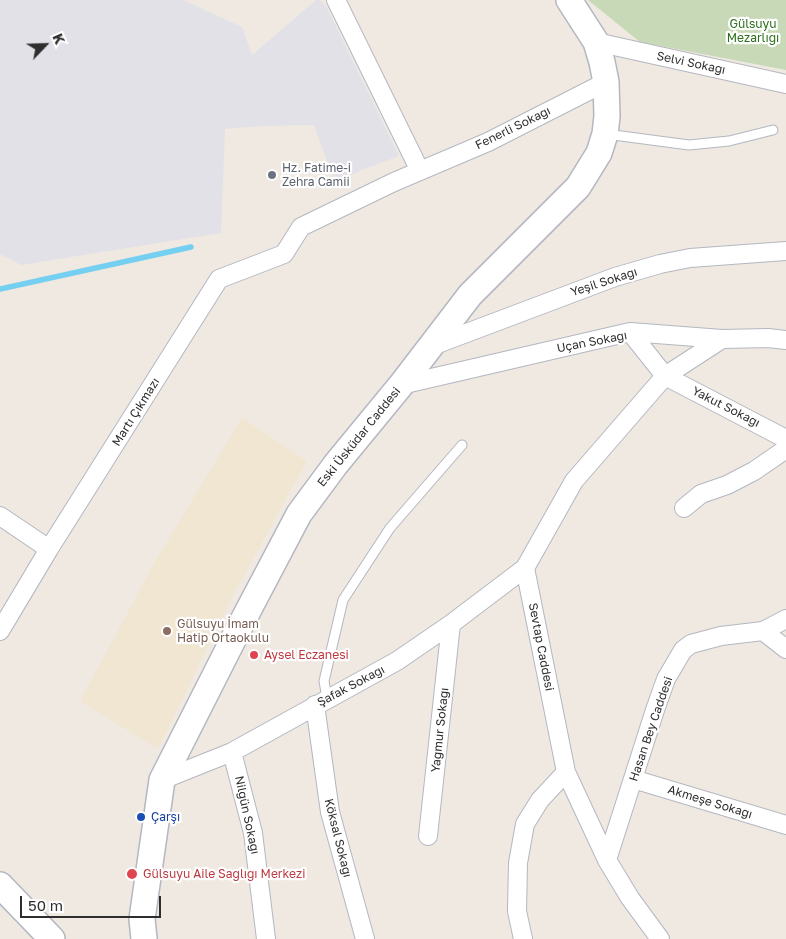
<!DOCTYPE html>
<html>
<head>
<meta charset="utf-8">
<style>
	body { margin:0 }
	#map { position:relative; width:786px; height:939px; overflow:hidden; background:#efe9e1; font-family:"Golos Text",sans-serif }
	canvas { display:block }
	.north { position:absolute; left:20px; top:20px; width:50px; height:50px; -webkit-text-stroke:4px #fff; paint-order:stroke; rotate:66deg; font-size:14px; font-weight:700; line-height:20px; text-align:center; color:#2e2e2e }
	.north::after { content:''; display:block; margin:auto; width:18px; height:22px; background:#2e2e2e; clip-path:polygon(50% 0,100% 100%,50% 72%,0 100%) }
	.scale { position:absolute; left:20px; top:896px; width:141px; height:22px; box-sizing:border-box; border:2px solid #2e2e2e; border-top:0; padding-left:6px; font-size:15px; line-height:18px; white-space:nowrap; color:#2e2e2e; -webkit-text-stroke:4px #fff; paint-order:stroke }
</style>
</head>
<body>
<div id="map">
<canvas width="786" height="939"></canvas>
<div class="north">K</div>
<div class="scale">50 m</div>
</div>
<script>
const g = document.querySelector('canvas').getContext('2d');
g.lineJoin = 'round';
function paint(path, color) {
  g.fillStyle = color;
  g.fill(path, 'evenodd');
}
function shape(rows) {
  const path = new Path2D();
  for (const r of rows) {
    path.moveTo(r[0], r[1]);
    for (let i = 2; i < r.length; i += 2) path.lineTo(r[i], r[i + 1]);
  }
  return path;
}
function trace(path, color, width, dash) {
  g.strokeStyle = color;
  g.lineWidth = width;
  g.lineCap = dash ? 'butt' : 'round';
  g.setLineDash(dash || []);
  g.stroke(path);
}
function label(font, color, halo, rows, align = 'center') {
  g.font = font + ' "Golos Text",sans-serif';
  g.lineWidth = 4.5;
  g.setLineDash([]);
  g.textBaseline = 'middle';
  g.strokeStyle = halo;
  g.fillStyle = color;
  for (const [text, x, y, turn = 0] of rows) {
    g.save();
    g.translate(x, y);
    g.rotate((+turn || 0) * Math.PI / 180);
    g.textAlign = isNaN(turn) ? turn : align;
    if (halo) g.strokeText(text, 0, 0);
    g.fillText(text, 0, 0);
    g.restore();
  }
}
paint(shape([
	[0,0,183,0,242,27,252,55,316,0,320,0,326,6,399,156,334,181,314,125,261,126,225,129,221,233,21,265,0,254]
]), '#e3e1e8');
paint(shape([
	[242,418,307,461,233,595,158,749,80,701,156,560]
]), '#f0e6d1');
paint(shape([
	[588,0,786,0,786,70,640,42]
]), '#c8d9b8');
trace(shape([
	[0,289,191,247]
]), '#75cff0', 5.5);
const service = shape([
	[606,134,689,145,729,141,773,130],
	[327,698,324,681,343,600,390,528,462,445]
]);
const minor = shape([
	[336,0,420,171],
	[596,42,786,84],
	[630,332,722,339],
	[432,346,615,277,660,264,690,258,786,251],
	[401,385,630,332,665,376,722,339,768,338,786,340],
	[684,508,701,494,727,485,754,471,786,449],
	[0,516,49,549],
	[0,631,49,549,219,279,284,254,301,227,394,182,488,142,606,82],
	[763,631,786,649],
	[315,705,330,812,365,939],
	[232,752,253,833,266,939],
	[633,779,786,825],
	[162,780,232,752,397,661,451,624,525,568],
	[428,836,451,624],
	[607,860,655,710,666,679,683,650,691,644,721,636,763,631,786,619],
	[523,939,517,911,518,863,525,824,540,800,566,772],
	[660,939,630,898,607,860,566,772,525,568,574,481,665,376,786,439]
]);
const secondary = shape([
	[0,885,52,939],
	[144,939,142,919,162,780,239,628,299,514,336,464,401,385,470,295,578,187,599,153,605,134,607,116,606,82,602,62,596,42,569,0]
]);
trace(service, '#b4b7c1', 11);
trace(minor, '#b4b7c1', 20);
trace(secondary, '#b4b7c1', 28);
trace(service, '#fff', 9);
trace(minor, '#fff', 18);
trace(secondary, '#fff', 25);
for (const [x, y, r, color] of [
	[272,175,5,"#6b7280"],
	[167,631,5,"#8d6e63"],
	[254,655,5,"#e0444e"],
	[141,817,5,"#1a4fb4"],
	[132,874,6,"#e0444e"]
]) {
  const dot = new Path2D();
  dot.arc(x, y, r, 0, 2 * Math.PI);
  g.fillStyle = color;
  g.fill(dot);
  trace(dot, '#fff', 2);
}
label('12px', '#2c6e1b', '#fff', [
	["Gülsuyu",753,24],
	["Mezarlığı",753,38]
]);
label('12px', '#2e2e2e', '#fff', [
	["Selvi Sokağı",691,63,12],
	["Fenerli Sokağı",513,128,-26],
	["Yeşil Sokağı",604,282,-18],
	["Uçan Sokağı",592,342,-11],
	["Yakut Sokağı",726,407,27],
	["Martı Çıkmazı",136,412,-58],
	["Eski Üsküdar Caddesi",359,437,-51],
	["Sevtap Caddesi",541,647,79],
	["Şafak Sokağı",351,686,-28],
	["Hasan Bey Caddesi",651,729,-71],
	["Yağmur Sokağı",440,730,-84],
	["Akmeşe Sokağı",710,802,17],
	["Nilgün Sokağı",247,815,78],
	["Köksal Sokağı",338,838,76]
]);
label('12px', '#5b616d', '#fff', [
	["Hz. Fatime-i",282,168],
	["Zehra Camii",282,182]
], 'left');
label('12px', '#785e54', '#fff', [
	["Gülsuyu İmam",177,624],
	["Hatip Ortaokulu",177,638]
], 'left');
label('12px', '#be3a42', '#fff', [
	["Aysel Eczanesi",264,655],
	["Gülsuyu Aile Sağlığı Merkezi",143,874]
], 'left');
label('12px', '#164399', '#fff', [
	["Çarşı",151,817]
], 'left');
</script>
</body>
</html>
